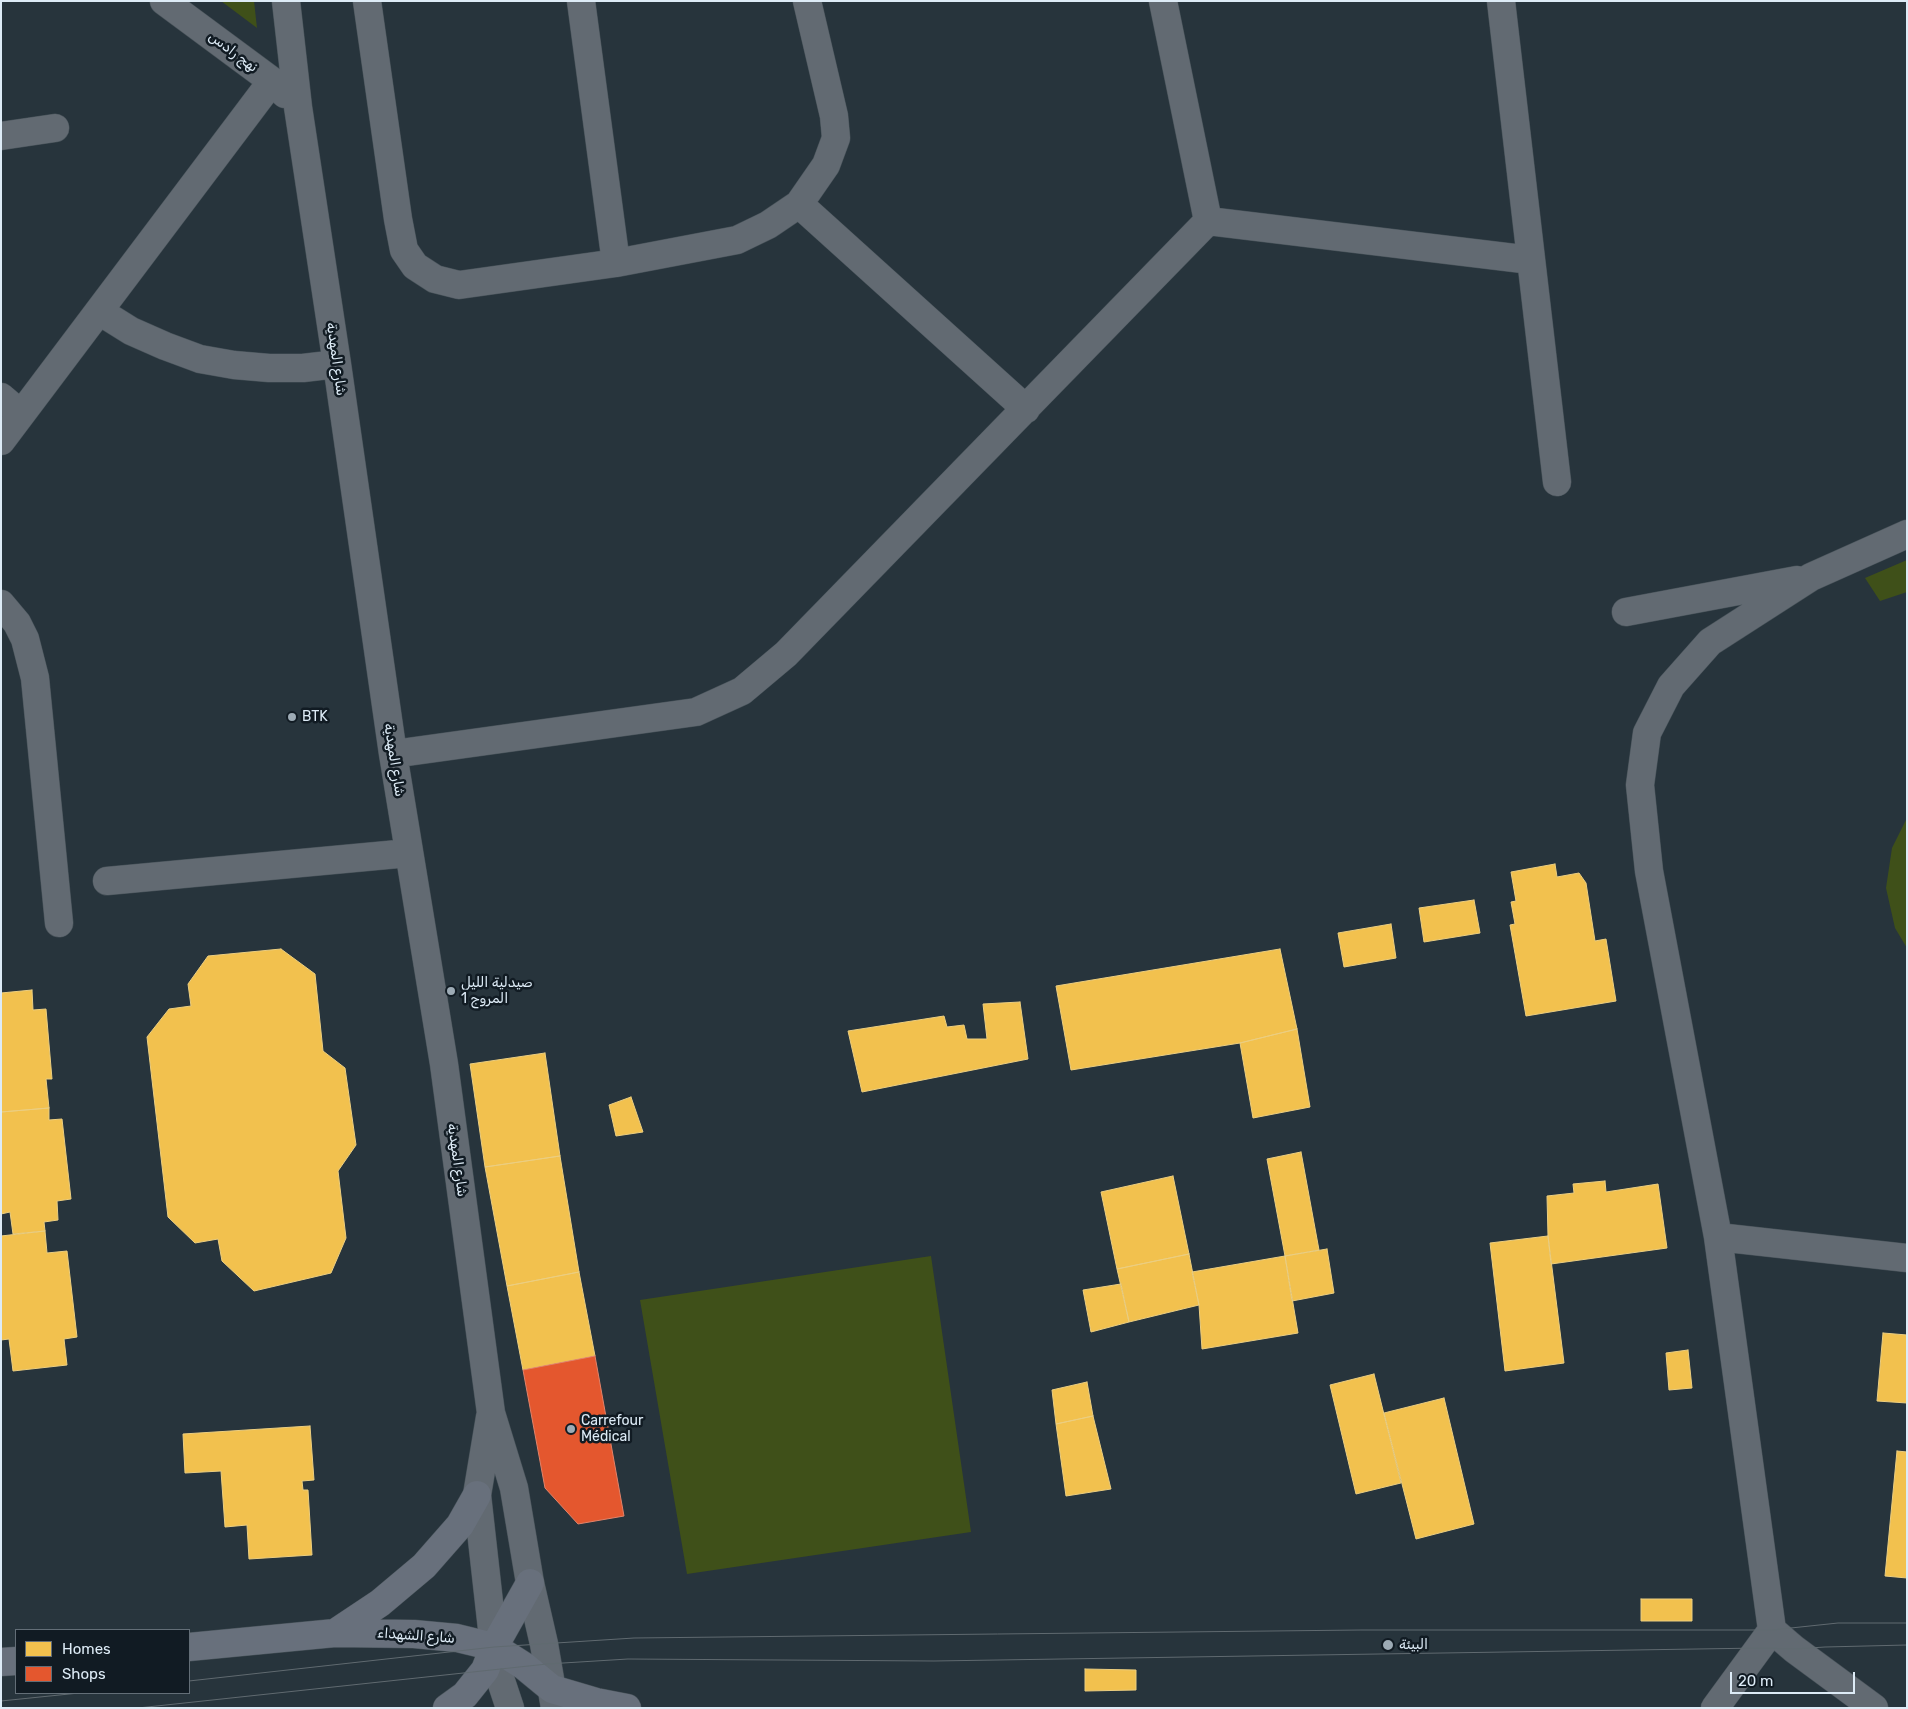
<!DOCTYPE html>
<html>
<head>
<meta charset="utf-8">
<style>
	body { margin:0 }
	#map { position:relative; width:1908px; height:1709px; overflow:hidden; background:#27343c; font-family:Rubik,sans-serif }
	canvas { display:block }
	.frame { position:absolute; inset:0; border:2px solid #ddebf6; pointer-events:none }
	.legend { position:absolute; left:15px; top:1629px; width:175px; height:65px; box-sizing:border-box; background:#111b23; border:1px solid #636e77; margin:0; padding:6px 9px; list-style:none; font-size:15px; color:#ddebf6 }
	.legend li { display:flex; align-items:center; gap:10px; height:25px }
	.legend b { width:25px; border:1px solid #636e77 }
	.scale { position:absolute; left:1730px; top:1672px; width:125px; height:22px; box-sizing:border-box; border:2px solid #ddebf6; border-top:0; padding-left:6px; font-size:15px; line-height:18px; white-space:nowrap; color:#ddebf6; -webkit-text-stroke:4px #111b23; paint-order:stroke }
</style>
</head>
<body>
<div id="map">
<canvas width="1908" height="1709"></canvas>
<div class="frame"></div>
<ul class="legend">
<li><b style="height:14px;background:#f2c14e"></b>Homes</li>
<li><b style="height:14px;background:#e4572e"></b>Shops</li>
</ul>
<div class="scale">20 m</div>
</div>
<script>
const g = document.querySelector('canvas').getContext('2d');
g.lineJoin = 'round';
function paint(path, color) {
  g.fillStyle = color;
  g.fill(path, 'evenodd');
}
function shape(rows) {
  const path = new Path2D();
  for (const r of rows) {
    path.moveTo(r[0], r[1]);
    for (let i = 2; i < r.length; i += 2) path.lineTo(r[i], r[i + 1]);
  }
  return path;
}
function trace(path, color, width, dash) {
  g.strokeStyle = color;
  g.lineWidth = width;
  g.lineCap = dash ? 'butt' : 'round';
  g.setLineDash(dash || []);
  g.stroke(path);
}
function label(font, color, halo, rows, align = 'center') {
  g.font = font + ' Rubik,Vazirmatn,sans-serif';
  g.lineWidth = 5;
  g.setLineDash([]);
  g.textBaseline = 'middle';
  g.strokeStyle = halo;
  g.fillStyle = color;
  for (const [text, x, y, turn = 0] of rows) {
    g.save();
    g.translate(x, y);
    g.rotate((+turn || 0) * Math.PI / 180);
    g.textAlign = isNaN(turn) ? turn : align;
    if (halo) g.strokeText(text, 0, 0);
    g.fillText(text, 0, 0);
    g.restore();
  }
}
paint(shape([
	[221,1,254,1,257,28],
	[1907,560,1907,592,1880,601,1865,578],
	[1907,818,1907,948,1895,928,1886,888,1892,848],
	[931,1256,971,1532,687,1574,640,1300]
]), '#3f5019');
const homes = shape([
	[1555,864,1557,877,1579,873,1586,883,1595,941,1606,939,1616,1001,1526,1016,1510,925,1515,924,1511,902,1516,901,1511,872,1555,864],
	[1474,900,1480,933,1424,942,1419,908,1474,900],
	[1391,924,1396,958,1344,967,1338,933,1391,924],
	[281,949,315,974,323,1051,345,1068,356,1145,338,1171,346,1238,331,1273,254,1291,222,1261,218,1239,195,1243,168,1217,147,1037,169,1009,191,1006,188,984,208,956,281,949],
	[1280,949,1297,1029,1240,1043,1071,1070,1056,986,1280,949],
	[32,990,33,1010,46,1009,52,1079,46,1079,49,1108,1,1112,1,993,32,990],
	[1020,1002,1028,1059,862,1092,848,1031,944,1016,947,1027,964,1025,967,1039,987,1039,983,1004,1020,1002],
	[1297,1029,1310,1107,1253,1118,1240,1043,1297,1029],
	[545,1053,560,1156,485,1167,470,1064,545,1053],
	[631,1097,643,1132,616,1136,609,1105,631,1097],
	[49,1108,49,1120,62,1119,71,1199,57,1201,58,1220,44,1222,45,1231,13,1234,10,1212,1,1214,1,1112,49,1108],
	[1301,1152,1319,1250,1285,1256,1267,1159,1301,1152],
	[560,1156,579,1272,507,1286,485,1167,560,1156],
	[1173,1176,1189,1254,1117,1269,1101,1192,1173,1176],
	[1605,1181,1606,1192,1658,1184,1667,1248,1551,1264,1548,1236,1547,1196,1574,1193,1573,1184,1605,1181],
	[45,1231,47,1253,67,1251,77,1337,64,1339,67,1365,13,1371,9,1339,1,1340,1,1236,45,1231],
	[1548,1236,1564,1363,1505,1371,1490,1243,1548,1236],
	[1327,1249,1334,1293,1292,1301,1285,1256,1327,1249],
	[1189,1254,1199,1305,1129,1322,1117,1269,1189,1254],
	[1285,1256,1298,1333,1202,1349,1199,1305,1192,1272,1285,1256],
	[579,1272,595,1356,523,1370,507,1286,579,1272],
	[1121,1284,1129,1322,1091,1332,1083,1290,1121,1284],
	[1883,1333,1907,1335,1907,1403,1877,1401,1883,1333],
	[1688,1350,1692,1388,1669,1390,1666,1353,1688,1350],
	[1374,1374,1401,1483,1356,1494,1330,1385,1374,1374],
	[1087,1382,1093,1416,1056,1424,1052,1390,1087,1382],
	[1444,1398,1474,1524,1416,1539,1384,1413,1444,1398],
	[1093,1416,1111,1489,1066,1496,1056,1424,1093,1416],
	[310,1426,314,1480,302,1481,303,1490,308,1490,312,1555,249,1559,247,1525,225,1527,221,1471,185,1473,183,1434,310,1426],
	[1897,1451,1907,1452,1907,1578,1885,1576,1897,1451],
	[1641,1599,1692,1599,1692,1621,1641,1621,1641,1599],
	[1085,1669,1136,1670,1136,1690,1085,1691,1085,1669]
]);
paint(homes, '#f2c14e');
trace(homes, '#ecce80', 1);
const shops = shape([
	[595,1356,624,1516,578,1524,545,1488,523,1370,595,1356]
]);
paint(shops, '#e4572e');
trace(shops, '#e2836a', 1);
const minor = shape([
	[164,1,272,81,285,94],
	[286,1,298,107,337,364,393,754,444,1064,491,1413,514,1488,530,1583,544,1644,555,1708],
	[367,1,398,219,404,250,415,266,435,279,459,285,616,263,737,240,768,225,799,204,826,165,836,138,834,116,807,1],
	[581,1,616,263],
	[1501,1,1557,482],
	[1,136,55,128],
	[799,204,1026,409],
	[1208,221,1531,260],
	[99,311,131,331,165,346,200,359,234,365,269,368,303,368,337,364],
	[1,397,21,414],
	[1,441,272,81],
	[1,604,17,623,25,639,35,678,59,923],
	[1626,612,1797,580],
	[393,754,696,712,742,691,786,654,1208,221,1163,1],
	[107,881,409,853],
	[1718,1237,1907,1258],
	[490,1417,477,1495,494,1647,497,1669,510,1708],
	[1772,1630,1794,1649,1874,1708],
	[1715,1708,1772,1630,1718,1237,1649,871,1640,785,1647,733,1671,686,1710,642,1811,577,1907,534]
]);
const major = shape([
	[335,1633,380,1603,424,1566,460,1525,477,1495],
	[189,1647,335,1633,414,1634,457,1638,494,1647,524,1666,552,1689,596,1702,627,1708],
	[1,1662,16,1661],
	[447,1708,465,1695,485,1670,494,1647,530,1583]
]);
trace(minor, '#465158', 29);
trace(major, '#465158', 29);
trace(minor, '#626a72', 28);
trace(major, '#68707c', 28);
trace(shape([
	[189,1681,494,1647,634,1638,1361,1630,1772,1630,1838,1623,1907,1623],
	[1,1701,79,1693],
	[138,1708,547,1664,628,1659,934,1661,1760,1648,1794,1649,1825,1647,1907,1645]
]), '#606a70', 1);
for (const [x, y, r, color] of [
	[292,717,5,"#9dabb5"],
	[451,991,5,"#9dabb5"],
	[571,1429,5,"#9dabb5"],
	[1388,1645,6,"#9dabb5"]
]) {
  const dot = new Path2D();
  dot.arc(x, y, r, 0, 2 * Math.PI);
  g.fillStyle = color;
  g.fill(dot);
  trace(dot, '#111b23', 2);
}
label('14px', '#ddebf6', '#111b23', [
	["نهج رادس",233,52,37],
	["شارع المهدية",336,359,82],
	["شارع المهدية",394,760,81],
	["شارع المهدية",457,1160,82],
	["شارع الشهداء",416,1636,4]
]);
label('14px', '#ddebf6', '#111b23', [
	["BTK",302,717],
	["صيدلية الليل",461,983],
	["المروج 1",461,999],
	["Carrefour",581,1421],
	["Médical",581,1437],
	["البيئة",1399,1645]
], 'left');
</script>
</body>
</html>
